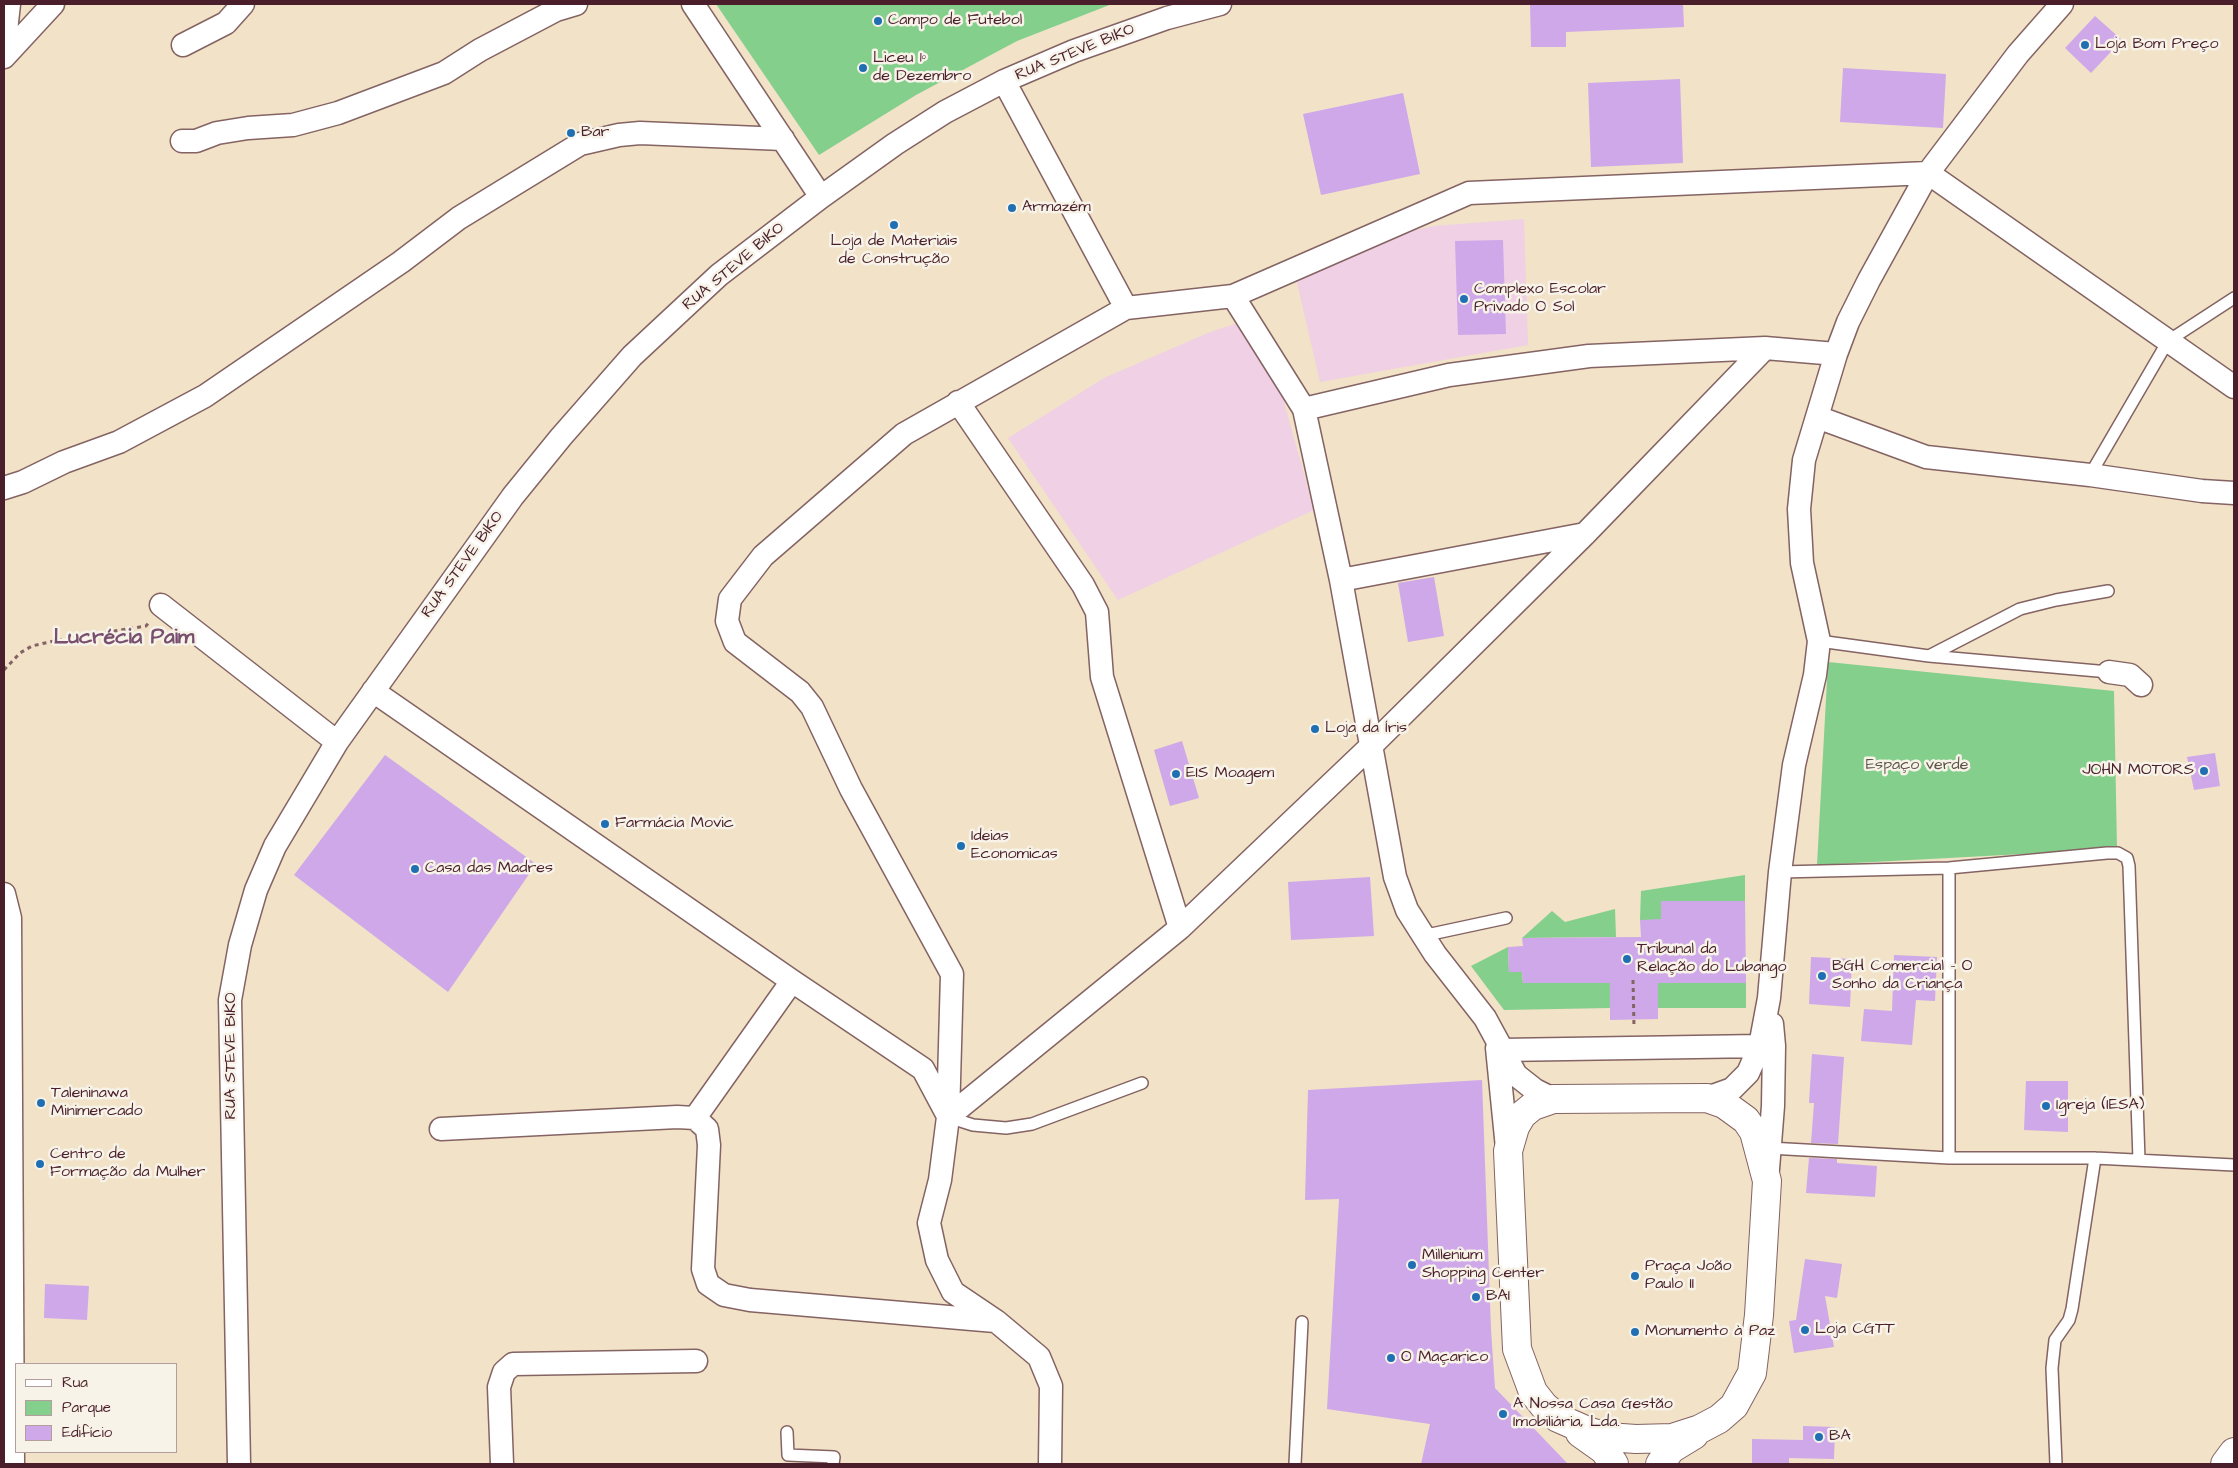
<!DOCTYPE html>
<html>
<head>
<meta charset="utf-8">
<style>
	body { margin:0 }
	#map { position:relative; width:2238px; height:1468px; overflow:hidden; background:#f1e2c8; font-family:"Architects Daughter",sans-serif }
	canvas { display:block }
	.frame { position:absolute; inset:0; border:5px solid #4a1f2b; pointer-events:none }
	.legend { position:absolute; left:15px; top:1363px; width:162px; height:90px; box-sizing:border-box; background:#f7f3e8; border:1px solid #b29e9c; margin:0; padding:6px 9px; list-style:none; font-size:15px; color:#4a1f2b }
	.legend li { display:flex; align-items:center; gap:10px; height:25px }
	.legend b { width:25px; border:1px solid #b29e9c }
</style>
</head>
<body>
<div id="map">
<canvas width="2238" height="1468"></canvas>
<div class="frame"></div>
<ul class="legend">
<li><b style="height:6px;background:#fff"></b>Rua</li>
<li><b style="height:14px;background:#84cf8c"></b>Parque</li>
<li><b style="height:14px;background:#cea8e9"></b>Edifício</li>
</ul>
</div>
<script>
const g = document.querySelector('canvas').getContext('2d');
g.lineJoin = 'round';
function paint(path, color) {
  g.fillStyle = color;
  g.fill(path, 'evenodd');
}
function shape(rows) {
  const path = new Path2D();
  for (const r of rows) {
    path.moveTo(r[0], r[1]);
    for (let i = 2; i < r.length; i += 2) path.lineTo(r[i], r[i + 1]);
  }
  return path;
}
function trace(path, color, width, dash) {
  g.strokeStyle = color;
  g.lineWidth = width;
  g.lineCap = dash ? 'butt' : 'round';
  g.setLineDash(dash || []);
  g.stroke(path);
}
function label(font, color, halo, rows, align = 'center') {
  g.font = font + ' "Architects Daughter",sans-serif';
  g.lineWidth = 5;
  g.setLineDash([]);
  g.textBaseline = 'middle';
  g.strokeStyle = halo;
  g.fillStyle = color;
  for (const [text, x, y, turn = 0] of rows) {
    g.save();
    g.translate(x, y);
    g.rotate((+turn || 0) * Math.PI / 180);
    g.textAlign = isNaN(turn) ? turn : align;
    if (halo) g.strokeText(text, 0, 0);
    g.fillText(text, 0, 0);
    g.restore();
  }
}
paint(shape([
	[1524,219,1528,345,1320,382,1291,257,1434,226],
	[1260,316,1314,510,1118,600,1008,438,1104,378,1210,332]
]), '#f0d0e4');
paint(shape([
	[716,4,1112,4,1017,41,916,95,819,155],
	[1828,662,2114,691,2117,849,1817,865],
	[1745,875,1745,901,1661,901,1661,938,1654,920,1640,920,1641,891],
	[1615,909,1616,937,1522,938,1552,911,1565,922],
	[1508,947,1509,972,1522,972,1523,983,1610,983,1610,1008,1504,1010,1471,966],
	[1658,983,1746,983,1746,1008,1658,1008]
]), '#84cf8c');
paint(shape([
	[1530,4,1683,4,1684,27,1566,32,1566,47,1531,47],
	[2095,16,2122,40,2091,73,2065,48],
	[1843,68,1946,74,1943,128,1840,122],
	[1680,79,1683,163,1591,167,1588,83],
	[1403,93,1420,174,1321,195,1303,114],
	[1503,240,1506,334,1458,335,1455,241],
	[1434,577,1444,636,1408,642,1398,583],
	[1182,741,1199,798,1170,806,1154,750],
	[2215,753,2220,786,2194,790,2187,757],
	[385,755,536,864,448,992,294,875],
	[1370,877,1374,936,1291,940,1288,882],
	[1661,901,1745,901,1746,983,1658,983,1658,1019,1610,1020,1610,983,1523,983,1522,972,1509,972,1508,947,1523,946,1522,938,1641,937,1640,920,1661,919],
	[1894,955,1937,957,1935,1001,1916,1000,1912,1045,1861,1041,1864,1009,1892,1011],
	[1811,957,1852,959,1850,1007,1809,1004],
	[1812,1054,1844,1057,1838,1144,1811,1143,1814,1103,1809,1103],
	[1482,1080,1491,1330,1495,1388,1568,1464,1421,1464,1430,1424,1327,1409,1339,1199,1305,1200,1308,1090],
	[2026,1081,2068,1081,2068,1132,2024,1130],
	[1809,1158,1837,1159,1837,1163,1877,1166,1875,1197,1806,1193],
	[1805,1259,1842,1264,1837,1298,1825,1296,1834,1347,1794,1353,1789,1321,1796,1320],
	[45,1284,89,1286,87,1320,44,1318],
	[1803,1426,1835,1427,1834,1459,1789,1458,1789,1464,1752,1464,1752,1439,1803,1440]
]), '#cea8e9');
const lane = shape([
	[2090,475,2168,341,2234,298],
	[1819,641,1929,656,2109,672],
	[1929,656,2020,609,2056,600,2108,591],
	[1949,868,1949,1158],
	[1780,872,1949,868,2107,853,2118,853,2127,858,2129,866,2139,1160],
	[1422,936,1506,918],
	[948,1117,973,1125,1006,1128,1032,1124,1142,1083],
	[1769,1148,1949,1158,2095,1158,2234,1165],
	[787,1432,788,1455,834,1457,833,1464],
	[1295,1464,1302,1322],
	[2056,1464,2052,1368,2055,1340,2069,1320,2072,1309,2095,1158]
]);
const street = shape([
	[693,4,821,197],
	[183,45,226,23,243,4],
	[4,49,9,4],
	[4,57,53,4],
	[1004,81,1126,308],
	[182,141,196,141,217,133,248,128,293,125,338,113,444,73,480,50,556,10,576,4],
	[1233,296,1304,409,1341,580,1395,877,1407,910,1435,954,1485,1018,1516,1075,1535,1090,1553,1099],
	[958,402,1083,585,1097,612,1102,677,1180,928],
	[1304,409,1449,375,1589,356,1765,348,1836,354],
	[1817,417,1926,457,2090,475,2202,491,2234,493],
	[4,488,23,482,64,462,119,442,205,396,401,262,459,218,580,144,619,135,640,133,783,139],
	[1341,580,1585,534],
	[161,605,337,742],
	[2109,672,2130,675,2141,685],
	[373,691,792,981,923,1069,947,1114],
	[4,894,10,918,13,1464],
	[1497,1048,1507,1148],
	[1502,1050,1760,1046],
	[1707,1098,1732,1089,1748,1073,1760,1046,1769,998,1780,872,1794,765,1815,675,1819,641,1802,563,1799,509,1804,460,1836,354,1848,322,1869,280,1928,173,2018,54,2062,4],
	[948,1117,1180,928,1370,747,1585,534,1765,348],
	[695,1118,792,981],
	[441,1129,677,1117,695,1118,707,1129,709,1145,703,1269,708,1284,724,1295,750,1300,995,1321],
	[1768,1169,1773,1106,1774,1046,1772,1024],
	[239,1464,230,1000,240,945,256,890,275,846,337,742,513,496,561,437,632,356,719,275,821,197,895,144,945,112,1004,81,1074,51,1167,18,1220,4],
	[502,1464,499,1387,504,1372,513,1364,696,1361],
	[1050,1464,1051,1386,1039,1357,996,1321,953,1292,937,1260,929,1223,940,1180,948,1117,952,974,851,789,812,707,800,692,735,642,727,621,730,599,763,556,904,434,1126,308,1233,296,1469,193,1928,173,2234,387]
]);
const secondary = shape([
	[1707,1098,1724,1104,1746,1120,1754,1132,1767,1181,1759,1315,1752,1373,1734,1406,1719,1419,1700,1429,1672,1438,1636,1439,1607,1437,1590,1432,1558,1418,1544,1406,1533,1392,1517,1349,1508,1151,1515,1127,1522,1115,1533,1106,1553,1099,1707,1098],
	[1580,1433,1604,1450,1614,1464],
	[1660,1464,1671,1449,1694,1435],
	[2225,1464,2234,1452]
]);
trace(lane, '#846362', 14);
trace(street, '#846362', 25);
trace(secondary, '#846362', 30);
trace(shape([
	[4,670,20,653,32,646,58,640,146,626,150,621],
	[1633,980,1634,1027]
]), '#846362', 3, [4, 4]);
trace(lane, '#fff', 11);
trace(street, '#fff', 22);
trace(secondary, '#fff', 28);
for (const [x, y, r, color] of [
	[878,21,5,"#1f6fb2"],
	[2085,45,5,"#1f6fb2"],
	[863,68,5,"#1f6fb2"],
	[571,133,5,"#1f6fb2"],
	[1012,208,5,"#1f6fb2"],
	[894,225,5,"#1f6fb2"],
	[1464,299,5,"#1f6fb2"],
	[1315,729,5,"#1f6fb2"],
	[2204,771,5,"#1f6fb2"],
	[1176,774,5,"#1f6fb2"],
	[605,824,5,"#1f6fb2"],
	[961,846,5,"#1f6fb2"],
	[415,869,5,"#1f6fb2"],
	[1627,959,5,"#1f6fb2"],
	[1822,976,5,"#1f6fb2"],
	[41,1103,5,"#1f6fb2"],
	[2046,1106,5,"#1f6fb2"],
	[40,1164,5,"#1f6fb2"],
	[1412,1265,5,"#1f6fb2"],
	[1635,1276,5,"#1f6fb2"],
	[1476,1297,5,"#1f6fb2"],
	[1805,1330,5,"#1f6fb2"],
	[1635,1332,5,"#1f6fb2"],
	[1391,1358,5,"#1f6fb2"],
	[1503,1414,5,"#1f6fb2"],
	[1819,1437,5,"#1f6fb2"]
]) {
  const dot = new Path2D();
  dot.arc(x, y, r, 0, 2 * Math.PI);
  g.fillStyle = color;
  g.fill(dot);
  trace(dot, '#f7f3e8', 2);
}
label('16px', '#4a1f2b', '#f7f3e8', [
	["Campo de Futebol",888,21],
	["Loja Bom Preço",2095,45],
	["Liceu 1º",873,59],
	["de Dezembro",873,77],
	["Bar",581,133],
	["Armazém",1022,208],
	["Loja de Materiais",894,242,"center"],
	["de Construção",894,260,"center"],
	["Complexo Escolar",1474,290],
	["Privado O Sol",1474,308],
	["Loja da Íris",1325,729],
	["JOHN MOTORS",2194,771,"right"],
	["EIS Moagem",1186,774],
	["Farmácia Movic",615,824],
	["Ideias",971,837],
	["Economicas",971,855],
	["Casa das Madres",425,869],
	["Tribunal da",1637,950],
	["Relação do Lubango",1637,968],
	["BGH Comercial - O",1832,967],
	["Sonho da Criança",1832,985],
	["Taleninawa",51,1094],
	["Minimercado",51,1112],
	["Igreja (IESA)",2056,1106],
	["Centro de",50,1155],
	["Formação da Mulher",50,1173],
	["Millenium",1422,1256],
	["Shopping Center",1422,1274],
	["Praça João",1645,1267],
	["Paulo II",1645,1285],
	["BAI",1486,1297],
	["Loja CGTT",1815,1330],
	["Monumento à Paz",1645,1332],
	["O Maçarico",1401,1358],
	["A Nossa Casa Gestão",1513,1405],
	["Imobiliária, Lda.",1513,1423],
	["BA",1829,1437]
], 'left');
label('16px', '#4a1f2b', '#f7f3e8', [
	["RUA STEVE BIKO",1075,53,-22],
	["RUA STEVE BIKO",734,267,-40],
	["RUA STEVE BIKO",463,565,-54],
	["RUA STEVE BIKO",232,1056,-90]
]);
label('16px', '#5b5448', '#f7f3e8', [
	["Espaço verde",1917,766]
]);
label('bold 21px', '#784f6e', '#f7f3e8', [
	["Lucrécia Paim",124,639]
]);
</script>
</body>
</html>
